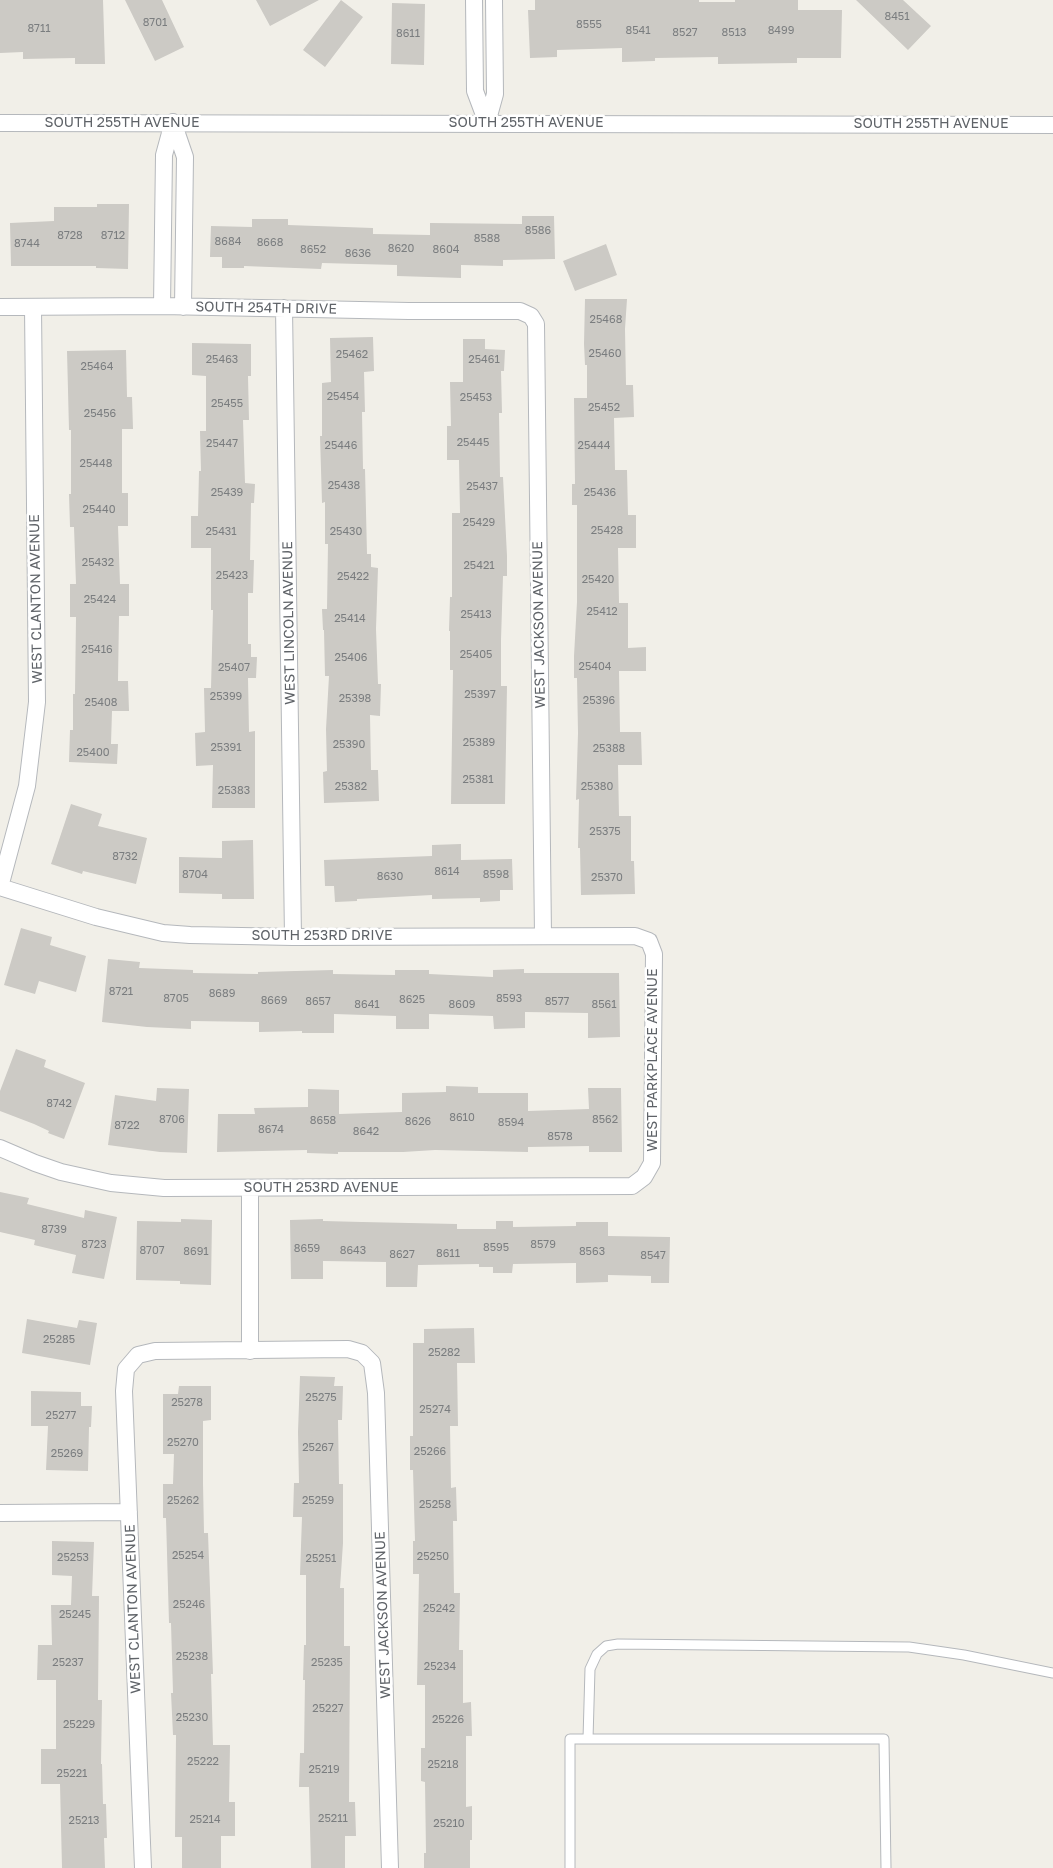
<!DOCTYPE html>
<html>
<head>
<meta charset="utf-8">
<style>
	body { margin:0 }
	canvas { display:block; background:#f1efe8 }
</style>
</head>
<body>
<canvas width="1053" height="1868"></canvas>
<script>
const g = document.querySelector('canvas').getContext('2d');
g.lineJoin = 'round';
function paint(path, color) {
  g.fillStyle = color;
  g.fill(path, 'evenodd');
}
function shape(rows) {
  const path = new Path2D();
  for (const r of rows) {
    path.moveTo(r[0], r[1]);
    for (let i = 2; i < r.length; i += 2) path.lineTo(r[i], r[i + 1]);
  }
  return path;
}
function trace(path, color, width, dash) {
  g.strokeStyle = color;
  g.lineWidth = width;
  g.lineCap = dash ? 'butt' : 'round';
  g.setLineDash(dash || []);
  g.stroke(path);
}
function label(font, color, halo, rows, align = 'center') {
  g.font = font + ' "Golos Text",sans-serif';
  g.lineWidth = 5;
  g.setLineDash([]);
  g.textBaseline = 'middle';
  g.strokeStyle = halo;
  g.fillStyle = color;
  for (const [text, x, y, turn = 0] of rows) {
    g.save();
    g.translate(x, y);
    g.rotate((+turn || 0) * Math.PI / 180);
    g.textAlign = isNaN(turn) ? turn : align;
    if (halo) g.strokeText(text, 0, 0);
    g.fillText(text, 0, 0);
    g.restore();
  }
}
paint(shape([
	[0,0,103,0,105,64,75,64,75,58,23,59,23,52,0,53],
	[125,0,162,0,184,47,155,61],
	[256,0,319,0,270,26],
	[341,0,363,17,325,67,303,50],
	[535,0,699,0,699,2,735,2,735,0,798,0,798,10,842,10,841,58,797,58,797,63,718,64,718,57,655,58,655,61,622,62,622,48,557,50,557,57,530,58,528,10,535,10],
	[856,0,903,0,931,26,908,50],
	[392,3,425,4,424,65,391,64],
	[97,204,129,204,128,269,96,268,96,266,11,266,10,223,54,221,54,207,97,207],
	[522,216,554,216,555,259,503,260,503,266,461,265,461,278,397,276,397,265,322,263,321,269,244,266,244,268,222,268,222,257,210,257,211,226,252,227,252,219,288,219,288,225,373,228,373,234,430,235,430,223,522,224],
	[606,244,617,275,575,291,563,261],
	[585,299,627,299,625,329,626,385,633,385,634,417,614,418,615,470,627,470,628,515,636,515,636,548,618,548,619,603,628,603,628,648,646,647,646,671,619,671,620,732,641,732,642,765,618,765,619,816,631,816,631,861,634,861,635,894,581,895,580,848,578,848,579,799,576,800,578,733,577,678,574,678,574,656,577,602,577,505,572,505,572,484,575,484,574,398,587,398,587,365,585,365,584,344],
	[373,337,374,371,364,372,365,412,362,412,363,469,365,469,367,554,371,554,371,567,378,568,376,629,378,684,381,684,380,716,370,715,371,770,378,770,379,801,324,803,323,772,327,771,326,729,329,676,325,676,324,630,323,630,322,609,327,609,328,544,325,544,325,502,322,503,320,436,322,436,322,383,331,382,330,338],
	[463,339,485,339,485,349,505,350,504,371,501,371,502,413,499,413,500,477,503,477,507,556,507,576,503,576,501,640,501,686,507,686,505,804,451,804,453,670,450,670,450,631,449,631,450,597,452,597,452,513,460,513,459,460,447,460,447,426,451,426,450,382,463,382],
	[192,343,251,344,251,376,248,376,249,420,243,420,245,483,255,484,254,503,251,503,250,560,254,560,253,593,248,593,248,644,251,644,251,657,257,657,256,678,248,678,249,732,255,731,255,808,212,808,213,765,196,766,195,733,205,732,204,688,211,688,213,610,211,610,211,548,191,548,191,516,198,516,199,471,201,471,200,431,206,431,206,376,192,375],
	[126,350,127,397,132,397,133,429,122,429,122,493,128,493,128,526,118,526,120,584,129,584,129,616,119,616,118,681,128,681,129,711,112,711,111,744,118,744,117,764,69,762,70,730,73,730,73,694,75,694,76,617,70,617,70,584,76,584,74,527,70,527,69,494,71,494,71,430,69,430,67,351],
	[71,804,102,814,98,826,147,838,136,884,83,871,82,874,51,864],
	[253,840,254,899,222,899,222,894,179,893,179,857,222,858,222,841],
	[461,844,461,860,512,859,513,890,500,890,500,901,480,902,480,898,432,899,432,895,357,899,357,901,335,902,334,886,325,886,324,860,432,856,432,845],
	[21,928,52,937,50,945,86,956,76,992,39,981,35,994,4,985],
	[108,959,140,962,139,968,193,970,193,973,258,974,258,972,333,970,333,974,395,975,395,970,429,970,429,974,493,977,493,970,524,969,524,973,619,973,620,1037,588,1038,588,1013,525,1012,525,1028,494,1029,493,1016,429,1014,429,1029,396,1029,396,1016,334,1014,334,1033,302,1033,302,1031,259,1032,259,1022,191,1021,191,1029,147,1027,102,1022],
	[16,1049,46,1060,44,1067,85,1083,64,1139,48,1133,49,1131,34,1124,0,1111,0,1091],
	[446,1086,478,1087,478,1093,528,1093,528,1111,589,1109,588,1088,621,1088,622,1152,589,1152,589,1146,528,1147,528,1152,435,1150,403,1152,338,1152,338,1154,307,1153,307,1150,217,1152,218,1114,255,1114,254,1108,308,1107,308,1089,339,1090,339,1114,402,1112,402,1093,446,1092],
	[157,1088,189,1089,187,1153,160,1152,108,1145,115,1095,156,1101],
	[0,1192,29,1198,27,1204,84,1218,85,1210,117,1217,104,1279,72,1273,76,1255,34,1245,35,1240,0,1232],
	[181,1219,212,1220,211,1285,180,1284,180,1281,136,1280,137,1221,181,1222],
	[323,1219,323,1221,362,1222,457,1224,457,1229,496,1229,496,1221,513,1221,513,1227,576,1226,576,1222,608,1222,608,1236,670,1237,669,1283,651,1283,651,1276,608,1275,608,1282,576,1283,576,1263,513,1264,512,1273,493,1273,493,1267,479,1267,479,1264,418,1265,417,1287,386,1287,386,1262,323,1261,323,1279,291,1279,290,1220],
	[27,1319,77,1328,79,1320,97,1323,90,1365,22,1353],
	[474,1328,475,1363,457,1363,458,1426,450,1426,451,1488,456,1487,457,1521,453,1521,454,1593,460,1593,459,1650,463,1650,463,1703,471,1702,472,1736,466,1736,466,1807,472,1806,472,1840,470,1840,470,1868,424,1868,424,1853,426,1853,425,1782,421,1781,421,1748,425,1748,425,1685,417,1685,419,1574,413,1574,413,1541,415,1541,413,1470,410,1470,410,1436,413,1436,413,1343,424,1343,424,1329],
	[300,1376,335,1377,334,1386,343,1386,342,1420,338,1420,339,1484,343,1484,343,1543,340,1588,344,1588,344,1646,350,1646,349,1802,355,1802,356,1836,345,1836,345,1868,311,1868,309,1787,299,1787,300,1753,304,1753,305,1680,303,1680,304,1645,306,1645,306,1575,300,1575,302,1517,293,1517,294,1483,299,1483,298,1432],
	[179,1386,211,1386,211,1420,203,1421,203,1483,204,1533,208,1533,213,1674,211,1674,213,1745,230,1745,229,1802,235,1802,235,1836,221,1836,221,1868,182,1868,182,1837,175,1837,176,1735,173,1735,171,1693,173,1693,171,1623,169,1623,166,1518,163,1518,163,1484,173,1484,174,1454,163,1454,163,1394,178,1394],
	[31,1391,81,1392,81,1406,92,1406,91,1427,89,1427,88,1471,46,1470,48,1426,31,1426],
	[52,1541,94,1542,92,1596,99,1596,98,1700,102,1700,101,1764,102,1764,103,1804,106,1804,107,1838,104,1838,105,1868,62,1868,60,1784,41,1784,41,1749,56,1749,56,1680,37,1680,38,1645,52,1645,51,1605,71,1605,72,1576,52,1575]
]), '#cccac5');
const service = shape([
	[588,1739,590,1669,597,1654,606,1646,618,1644,909,1647,964,1655,1053,1673],
	[570,1868,570,1739,884,1739,886,1868]
]);
const minor = shape([
	[474,0,475,91,487,123],
	[173,122,185,157,183,307],
	[0,123,1053,125],
	[487,123,495,94,494,0],
	[162,306,164,155,173,122],
	[0,307,162,306,409,311,520,311,531,316,536,324,543,936],
	[284,308,293,937],
	[0,887,27,786,37,702,33,307],
	[0,1148,35,1163,61,1172,111,1183,164,1188,632,1186,644,1177,652,1163,654,954,649,941,635,936,293,937,190,935,163,933,96,917,0,887],
	[250,1189,250,1351],
	[0,1513,129,1512],
	[143,1868,124,1391,126,1369,138,1355,155,1351,348,1349,362,1353,372,1363,376,1393,390,1868]
]);
trace(service, '#b5b8bc', 11);
trace(minor, '#b5b8bc', 18);
trace(service, '#fff', 9);
trace(minor, '#fff', 16);
label('11px', '#7a7d7f', null, [
	["8451",897,17],
	["8701",155,23],
	["8555",589,25],
	["8711",39,29],
	["8541",638,31],
	["8499",781,31],
	["8527",685,33],
	["8513",734,33],
	["8611",408,34],
	["8586",538,231],
	["8728",70,236],
	["8712",113,236],
	["8588",487,239],
	["8684",228,242],
	["8668",270,243],
	["8744",27,244],
	["8620",401,249],
	["8652",313,250],
	["8604",446,250],
	["8636",358,254],
	["25468",606,320],
	["25460",605,354],
	["25462",352,355],
	["25463",222,360],
	["25461",484,360],
	["25464",97,367],
	["25454",343,397],
	["25453",476,398],
	["25455",227,404],
	["25452",604,408],
	["25456",100,414],
	["25445",473,443],
	["25447",222,444],
	["25446",341,446],
	["25444",594,446],
	["25448",96,464],
	["25438",344,486],
	["25437",482,487],
	["25439",227,493],
	["25436",600,493],
	["25440",99,510],
	["25429",479,523],
	["25428",607,531],
	["25431",221,532],
	["25430",346,532],
	["25432",98,563],
	["25421",479,566],
	["25423",232,576],
	["25422",353,577],
	["25420",598,580],
	["25424",100,600],
	["25412",602,612],
	["25413",476,615],
	["25414",350,619],
	["25416",97,650],
	["25405",476,655],
	["25406",351,658],
	["25404",595,667],
	["25407",234,668],
	["25397",480,695],
	["25399",226,697],
	["25398",355,699],
	["25396",599,701],
	["25408",101,703],
	["25389",479,743],
	["25390",349,745],
	["25391",226,748],
	["25388",609,749],
	["25400",93,753],
	["25381",478,780],
	["25382",351,787],
	["25380",597,787],
	["25383",234,791],
	["25375",605,832],
	["8732",125,857],
	["8614",447,872],
	["8704",195,875],
	["8598",496,875],
	["8630",390,877],
	["25370",607,878],
	["8721",121,992],
	["8689",222,994],
	["8705",176,999],
	["8593",509,999],
	["8625",412,1000],
	["8669",274,1001],
	["8657",318,1002],
	["8577",557,1002],
	["8641",367,1005],
	["8609",462,1005],
	["8561",604,1005],
	["8742",59,1104],
	["8610",462,1118],
	["8706",172,1120],
	["8562",605,1120],
	["8658",323,1121],
	["8626",418,1122],
	["8594",511,1123],
	["8722",127,1126],
	["8674",271,1130],
	["8642",366,1132],
	["8578",560,1137],
	["8739",54,1230],
	["8723",94,1245],
	["8579",543,1245],
	["8595",496,1248],
	["8659",307,1249],
	["8707",152,1251],
	["8643",353,1251],
	["8691",196,1252],
	["8563",592,1252],
	["8611",448,1254],
	["8627",402,1255],
	["8547",653,1256],
	["25285",59,1340],
	["25282",444,1353],
	["25275",321,1398],
	["25278",187,1403],
	["25274",435,1410],
	["25277",61,1416],
	["25270",183,1443],
	["25267",318,1448],
	["25266",430,1452],
	["25269",67,1454],
	["25262",183,1501],
	["25259",318,1501],
	["25258",435,1505],
	["25254",188,1556],
	["25250",433,1557],
	["25253",73,1558],
	["25251",321,1559],
	["25246",189,1605],
	["25242",439,1609],
	["25245",75,1615],
	["25238",192,1657],
	["25237",68,1663],
	["25235",327,1663],
	["25234",440,1667],
	["25227",328,1709],
	["25230",192,1718],
	["25226",448,1720],
	["25229",79,1725],
	["25222",203,1762],
	["25218",443,1765],
	["25219",324,1770],
	["25221",72,1774],
	["25211",333,1819],
	["25214",205,1820],
	["25213",84,1821],
	["25210",449,1824]
]);
label('14px', '#5f6368', '#fff', [
	["SOUTH 255TH AVENUE",122,123],
	["SOUTH 255TH AVENUE",526,123],
	["SOUTH 255TH AVENUE",931,124],
	["SOUTH 254TH DRIVE",266,308,1],
	["WEST CLANTON AVENUE",36,599,-91],
	["WEST LINCOLN AVENUE",289,623,-91],
	["WEST JACKSON AVENUE",539,625,-91],
	["SOUTH 253RD DRIVE",322,936],
	["WEST PARKPLACE AVENUE",653,1060,-90],
	["SOUTH 253RD AVENUE",321,1188],
	["WEST CLANTON AVENUE",133,1609,-92],
	["WEST JACKSON AVENUE",383,1615,-92]
]);
</script>
</body>
</html>
